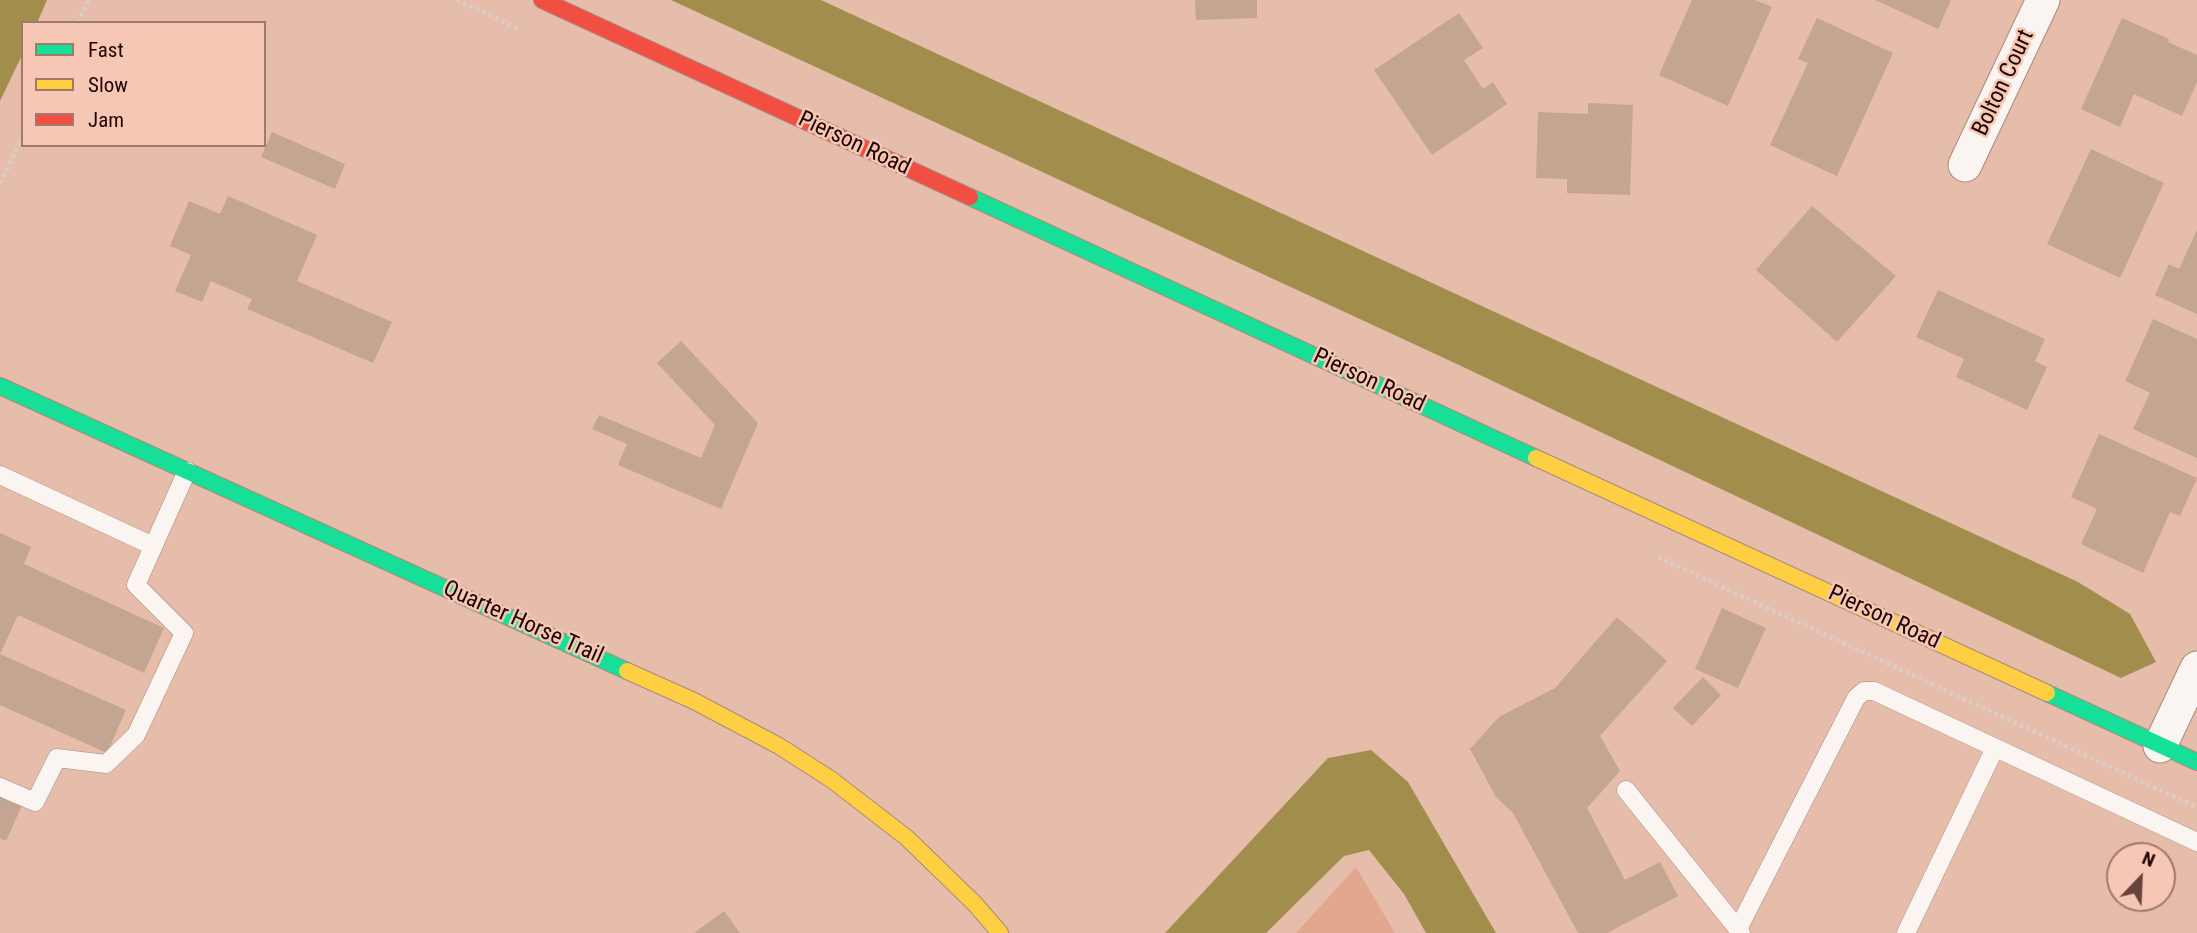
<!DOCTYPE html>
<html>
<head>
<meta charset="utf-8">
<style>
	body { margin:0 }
	#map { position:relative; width:2197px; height:933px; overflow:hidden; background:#e6bcaa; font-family:"Roboto Condensed",sans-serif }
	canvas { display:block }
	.legend { position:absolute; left:21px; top:21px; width:245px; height:126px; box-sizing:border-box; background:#f6c7b4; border:2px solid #a0796c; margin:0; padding:9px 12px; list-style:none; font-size:21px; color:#1f0500 }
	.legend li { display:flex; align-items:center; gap:14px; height:35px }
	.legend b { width:35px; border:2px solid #a0796c }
	.north { position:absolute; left:2106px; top:842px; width:70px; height:70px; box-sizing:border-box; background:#f6c7b4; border:2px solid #a0796c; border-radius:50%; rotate:23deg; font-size:19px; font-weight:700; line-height:28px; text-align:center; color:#1f0500 }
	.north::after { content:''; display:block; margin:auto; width:24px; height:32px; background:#65453b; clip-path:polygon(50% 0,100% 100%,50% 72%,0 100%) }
</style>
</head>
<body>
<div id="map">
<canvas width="2197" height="933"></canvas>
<ul class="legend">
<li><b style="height:9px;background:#16e098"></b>Fast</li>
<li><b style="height:9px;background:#ffcf43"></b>Slow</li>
<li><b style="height:9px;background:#f24e42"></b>Jam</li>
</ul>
<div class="north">N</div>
</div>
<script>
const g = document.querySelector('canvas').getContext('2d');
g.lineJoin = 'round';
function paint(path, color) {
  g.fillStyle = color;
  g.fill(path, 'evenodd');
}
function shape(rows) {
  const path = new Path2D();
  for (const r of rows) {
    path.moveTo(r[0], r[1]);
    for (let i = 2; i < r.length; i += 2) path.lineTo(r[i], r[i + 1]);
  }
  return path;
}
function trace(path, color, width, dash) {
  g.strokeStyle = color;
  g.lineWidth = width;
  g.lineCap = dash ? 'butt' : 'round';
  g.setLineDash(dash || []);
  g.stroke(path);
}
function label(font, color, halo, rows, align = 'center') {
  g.font = font + ' "Roboto Condensed",sans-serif';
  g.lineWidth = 5;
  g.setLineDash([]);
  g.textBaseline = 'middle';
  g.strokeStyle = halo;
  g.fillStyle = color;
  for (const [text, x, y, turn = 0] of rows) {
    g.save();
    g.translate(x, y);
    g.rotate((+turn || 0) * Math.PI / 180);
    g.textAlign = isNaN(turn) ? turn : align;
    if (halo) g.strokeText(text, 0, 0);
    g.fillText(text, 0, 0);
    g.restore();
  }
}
paint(shape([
	[1356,867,1395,933,1296,933]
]), '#e2a78f');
paint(shape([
	[0,0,47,0,37,23,23,23,23,53,0,101],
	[671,0,821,0,2078,582,2130,614,2156,662,2121,678,1444,358],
	[1371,750,1408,782,1496,933,1426,933,1404,894,1369,850,1344,856,1266,933,1165,933,1328,758]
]), '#a18e4d');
paint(shape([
	[1195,0,1257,0,1257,18,1196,20],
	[1692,0,1755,0,1772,7,1728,106,1659,75],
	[1875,0,1951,0,1938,29],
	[1459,13,1483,48,1464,60,1483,89,1493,82,1507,104,1432,155,1374,70],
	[1817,18,1893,53,1837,176,1770,145,1808,63,1798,59],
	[2122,18,2169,39,2168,42,2197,55,2197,82,2182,116,2134,94,2120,127,2081,109],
	[1588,103,1633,105,1630,195,1567,193,1567,179,1536,178,1538,112,1588,114],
	[272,132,345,164,335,189,261,157],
	[2091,149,2164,183,2120,278,2047,244],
	[228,196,317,235,297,281,392,322,373,363,247,309,252,299,211,281,202,302,175,291,191,255,170,246,189,201,220,214],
	[1812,206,1896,276,1837,342,1756,270],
	[2197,230,2197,314,2155,295,2169,264,2179,269],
	[1938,290,2045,339,2035,361,2047,367,2027,410,1956,377,1964,359,1916,337],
	[2153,319,2197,339,2197,458,2133,429,2150,393,2125,381],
	[681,341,758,423,721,509,618,465,627,444,592,429,599,415,701,458,715,425,657,363],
	[2099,434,2197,478,2180,516,2170,512,2143,573,2081,544,2097,509,2071,497],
	[0,533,31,547,24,564,164,628,144,673,18,615,0,654,126,710,107,753,0,705],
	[1722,608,1766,628,1738,688,1695,669],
	[1617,617,1667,661,1600,736,1620,771,1587,808,1625,880,1660,862,1678,896,1607,933,1578,933,1513,813,1496,797,1470,749,1499,717,1555,688],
	[1703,677,1721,695,1692,726,1673,708],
	[0,790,24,801,6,841,0,838],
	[724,911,740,933,694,933]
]), '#c4a592');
const lane = shape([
	[0,475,153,546],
	[0,787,35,802,57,758,106,764,136,735,184,633,136,585,187,471],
	[1626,790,1741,933],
	[1738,929,1856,698,1864,691,1874,691,2197,842],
	[1906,933,1995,748]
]);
const street = shape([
	[1965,165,2043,0],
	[2160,746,2197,668]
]);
const fast = shape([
	[970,197,1536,458],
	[0,386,627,671],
	[2047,693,2197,762]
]);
const slow = shape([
	[1536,458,2047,693],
	[627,671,694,701,779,746,832,780,907,838,975,904,1000,933]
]);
const jam = shape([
	[542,0,970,197]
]);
trace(lane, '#aa897c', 19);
trace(street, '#aa897c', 35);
trace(fast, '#aa897c', 18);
trace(slow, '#aa897c', 18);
trace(jam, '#aa897c', 18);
trace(shape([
	[457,0,517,28],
	[78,23,89,0],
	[0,183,23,137],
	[1658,557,2197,807]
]), '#daccc7', 4.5, [3.5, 3.5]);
trace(lane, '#fbf5f2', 18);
trace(street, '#fbf5f2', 33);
trace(fast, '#16e098', 16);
trace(slow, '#ffcf43', 16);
trace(jam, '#f24e42', 16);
label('23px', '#1f0500', '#f6c7b4', [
	["Bolton Court",2004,83,-65],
	["Pierson Road",854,144,25],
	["Pierson Road",1369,381,25],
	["Pierson Road",1884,618,25],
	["Quarter Horse Trail",523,623,24]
]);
</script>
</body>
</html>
